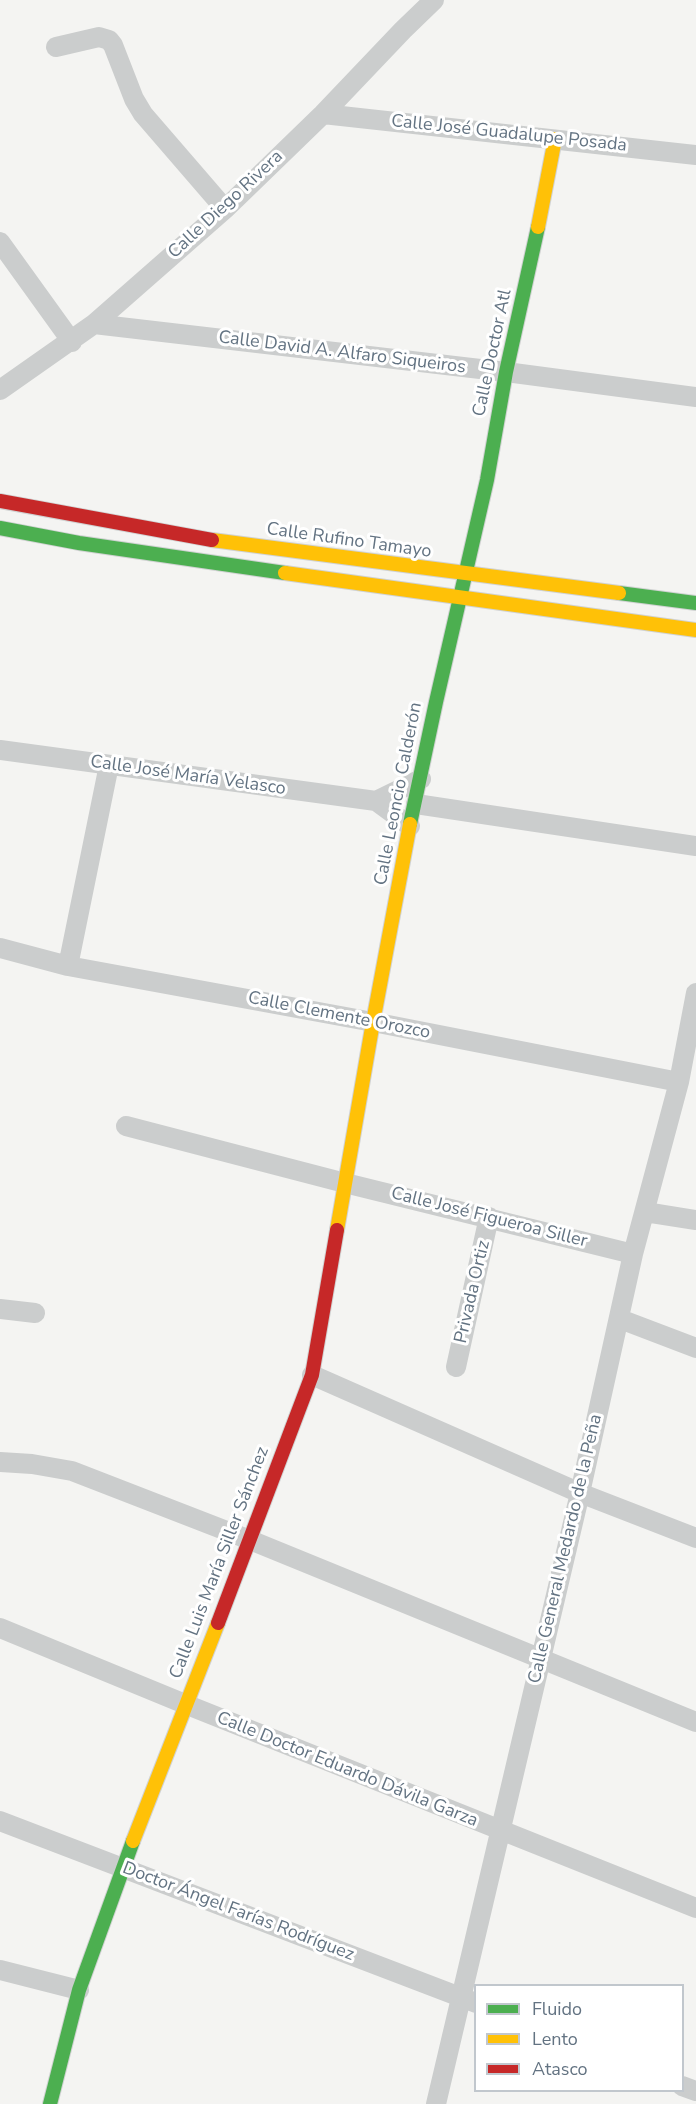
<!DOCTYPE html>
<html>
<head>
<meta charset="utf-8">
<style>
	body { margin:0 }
	#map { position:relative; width:696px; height:2104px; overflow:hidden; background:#f4f4f2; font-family:"Nunito Sans",sans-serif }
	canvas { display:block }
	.legend { position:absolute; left:474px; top:1984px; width:210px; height:108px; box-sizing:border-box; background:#fff; border:2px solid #c1c7cd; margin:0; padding:8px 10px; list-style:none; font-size:18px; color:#637382 }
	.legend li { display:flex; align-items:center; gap:12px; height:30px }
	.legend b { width:30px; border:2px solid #c1c7cd }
</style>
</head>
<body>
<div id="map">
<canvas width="696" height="2104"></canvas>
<ul class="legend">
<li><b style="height:8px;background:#4caf50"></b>Fluido</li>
<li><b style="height:8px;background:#ffc107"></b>Lento</li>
<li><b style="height:8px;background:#c62828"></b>Atasco</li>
</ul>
</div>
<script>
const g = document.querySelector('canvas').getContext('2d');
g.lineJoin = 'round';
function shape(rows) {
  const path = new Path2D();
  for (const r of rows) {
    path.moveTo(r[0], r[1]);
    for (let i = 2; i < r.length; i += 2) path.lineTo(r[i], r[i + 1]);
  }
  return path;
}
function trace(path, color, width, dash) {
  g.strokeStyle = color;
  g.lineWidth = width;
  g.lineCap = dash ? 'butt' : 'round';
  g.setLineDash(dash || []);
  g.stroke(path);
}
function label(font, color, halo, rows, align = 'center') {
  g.font = font + ' "Nunito Sans",sans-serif';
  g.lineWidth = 6;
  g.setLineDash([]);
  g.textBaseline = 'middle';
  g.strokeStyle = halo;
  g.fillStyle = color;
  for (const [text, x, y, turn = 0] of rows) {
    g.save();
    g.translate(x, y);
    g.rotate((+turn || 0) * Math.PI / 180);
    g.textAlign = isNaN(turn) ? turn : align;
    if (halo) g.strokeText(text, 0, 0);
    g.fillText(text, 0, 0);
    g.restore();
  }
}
const fast = shape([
	[0,528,79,543,285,573],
	[619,593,696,603],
	[410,824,436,702,487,480,506,372,538,227],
	[50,2104,79,1990,133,1841]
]);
const slow = shape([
	[538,227,555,139],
	[212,540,619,593],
	[285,573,696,630],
	[337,1230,373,1022,410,824],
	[133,1841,218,1623]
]);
const jam = shape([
	[0,501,212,540],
	[218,1623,312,1375,337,1230]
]);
trace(fast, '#d0d2d2', 16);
trace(slow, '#d0d2d2', 16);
trace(jam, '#d0d2d2', 16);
trace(shape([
	[56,47,99,37,109,40,113,45,134,99,143,114,225,209],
	[323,114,696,155],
	[0,242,72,342],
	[94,324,506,372,696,397],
	[0,390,94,324,225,209,323,114,403,30,434,0],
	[0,750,376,801,410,826],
	[376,801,421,779],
	[416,804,696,846],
	[0,948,68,966,373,1022,679,1082],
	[68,966,109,765],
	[126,1126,345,1183,633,1254],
	[645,1212,696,1220],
	[0,1309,35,1313],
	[620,1319,696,1348],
	[456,1367,489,1217],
	[312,1375,580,1493,696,1538],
	[0,1462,32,1464,72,1471,250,1540,696,1722],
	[0,1628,185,1704,696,1908],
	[0,1821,476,2003],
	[0,1970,79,1990],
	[682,2086,696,2091],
	[436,2104,580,1493,633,1254,679,1082,696,993]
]), '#cbcdcd', 20);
trace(fast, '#4caf50', 14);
trace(slow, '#ffc107', 14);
trace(jam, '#c62828', 14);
label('18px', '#637382', '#fff', [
	["Calle José Guadalupe Posada",509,134,6],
	["Calle Diego Rivera",226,205,-43],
	["Calle David A. Alfaro Siqueiros",342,353,7],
	["Calle Doctor Atl",493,353,-78],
	["Calle Rufino Tamayo",349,541,8],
	["Calle José María Velasco",188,776,8],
	["Calle Leoncio Calderón",399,794,-79],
	["Calle Clemente Orozco",339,1016,11],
	["Calle José Figueroa Siller",489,1218,14],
	["Privada Ortiz",473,1292,-77],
	["Calle General Medardo de la Peña",566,1549,-77],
	["Calle Luis María Siller Sánchez",220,1563,-69],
	["Calle Doctor Eduardo Dávila Garza",347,1770,22],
	["Doctor Ángel Farías Rodríguez",238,1912,21]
]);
</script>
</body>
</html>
